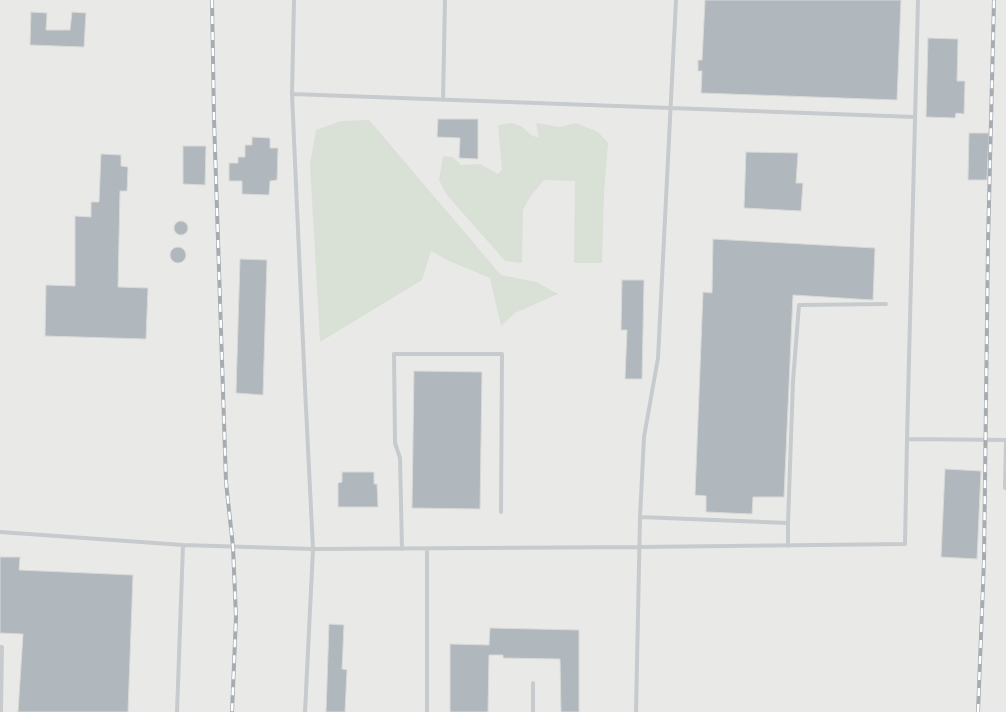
<!DOCTYPE html>
<html>
<head>
<meta charset="utf-8">
<style>
	body { margin:0 }
	canvas { display:block; background:#f8f8f4 }
</style>
</head>
<body>
<canvas width="1006" height="712"></canvas>
<script>
const g = document.querySelector('canvas').getContext('2d');
g.lineJoin = 'round';
function paint(path, color) {
  g.fillStyle = color;
  g.fill(path, 'evenodd');
}
function shape(rows) {
  const path = new Path2D();
  for (const r of rows) {
    if (r.length === 3) {
      path.moveTo(r[0] + r[2], r[1]);
      path.arc(r[0], r[1], r[2], 0, 2 * Math.PI);
      continue;
    }
    path.moveTo(r[0], r[1]);
    for (let i = 2; i < r.length; i += 2) path.lineTo(r[i], r[i + 1]);
  }
  return path;
}
function trace(path, color, width, dash) {
  g.strokeStyle = color;
  g.lineWidth = width;
  g.lineCap = dash ? 'butt' : 'round';
  g.setLineDash(dash || []);
  g.stroke(path);
}
paint(shape([
	[0,0,1006,0,1006,712,0,712]
]), '#e9eae8');
paint(shape([
	[369,120,501,275,536,282,558,294,515,313,501,326,490,278,449,261,431,251,422,280,320,342,310,164,316,130,341,121],
	[511,123,521,126,531,135,539,138,536,123,560,127,576,123,598,132,608,143,604,194,602,263,574,263,575,181,544,180,530,197,523,210,522,263,505,261,447,195,439,180,443,156,453,157,461,165,480,164,498,174,502,170,498,125]
]), '#d9e0d5');
const building = shape([
	[705,0,901,0,897,100,701,93,702,71,698,71,698,60,702,60,705,0],
	[31,12,47,13,46,30,70,30,72,12,86,13,84,47,30,45,31,12],
	[928,38,958,39,957,81,965,81,964,114,956,113,955,118,926,117,928,38],
	[438,119,478,119,478,159,459,158,460,138,437,137,438,119],
	[969,133,989,133,987,180,968,180,969,133],
	[252,137,270,138,270,148,278,148,277,180,270,181,269,195,242,194,242,181,229,181,229,163,238,163,238,157,245,157,245,145,252,145,252,137],
	[183,146,206,146,205,185,183,184,183,146],
	[746,152,798,153,796,183,803,183,801,211,744,208,746,152],
	[101,154,121,155,121,166,128,167,127,191,120,191,118,287,148,288,146,339,45,336,46,285,75,286,75,216,91,217,91,202,99,202,101,154],
	[181,228,7],
	[713,239,875,248,873,300,793,295,784,497,753,497,752,514,706,512,706,496,695,495,703,292,712,293,713,239],
	[178,255,8],
	[240,259,267,260,263,395,236,393,240,259],
	[622,280,644,280,642,379,625,379,627,330,621,330,622,280],
	[414,371,482,372,480,509,412,508,414,371],
	[945,469,981,471,977,559,941,557,945,469],
	[342,472,374,472,374,484,377,484,378,507,338,507,338,483,342,482,342,472],
	[0,557,20,557,19,570,133,575,128,712,18,712,23,634,0,633,0,557],
	[329,624,344,625,342,669,347,670,345,712,326,712,329,624],
	[490,628,579,630,579,712,561,712,560,659,503,658,503,655,489,655,488,712,450,712,450,644,489,645,490,628]
]);
paint(building, '#b0b8be');
trace(building, '#d9d9d7', 1);
trace(shape([
	[294,0,292,94,305,388,313,549,305,712],
	[918,0,907,439,1006,440],
	[292,94,915,117],
	[443,100,445,0],
	[1006,440,1005,488,1006,488],
	[640,517,788,523,788,546],
	[788,523,793,381,799,305,886,304],
	[0,532,183,545,313,549,639,547,905,544,907,439],
	[402,549,400,458,395,443,394,354,502,354,501,512],
	[0,647,2,647,1,712],
	[177,712,183,545],
	[427,712,427,549],
	[533,712,533,683],
	[636,712,640,517,644,437,658,358,676,0]
]), '#c7cbce', 4);
const rail = shape([
	[212,0,214,119,226,482,233,547,236,617,232,712],
	[978,712,984,560,988,243,994,0]
]);
trace(rail, '#a5acb2', 4);
trace(rail, '#fff', 2.5, [8]);
</script>
</body>
</html>
